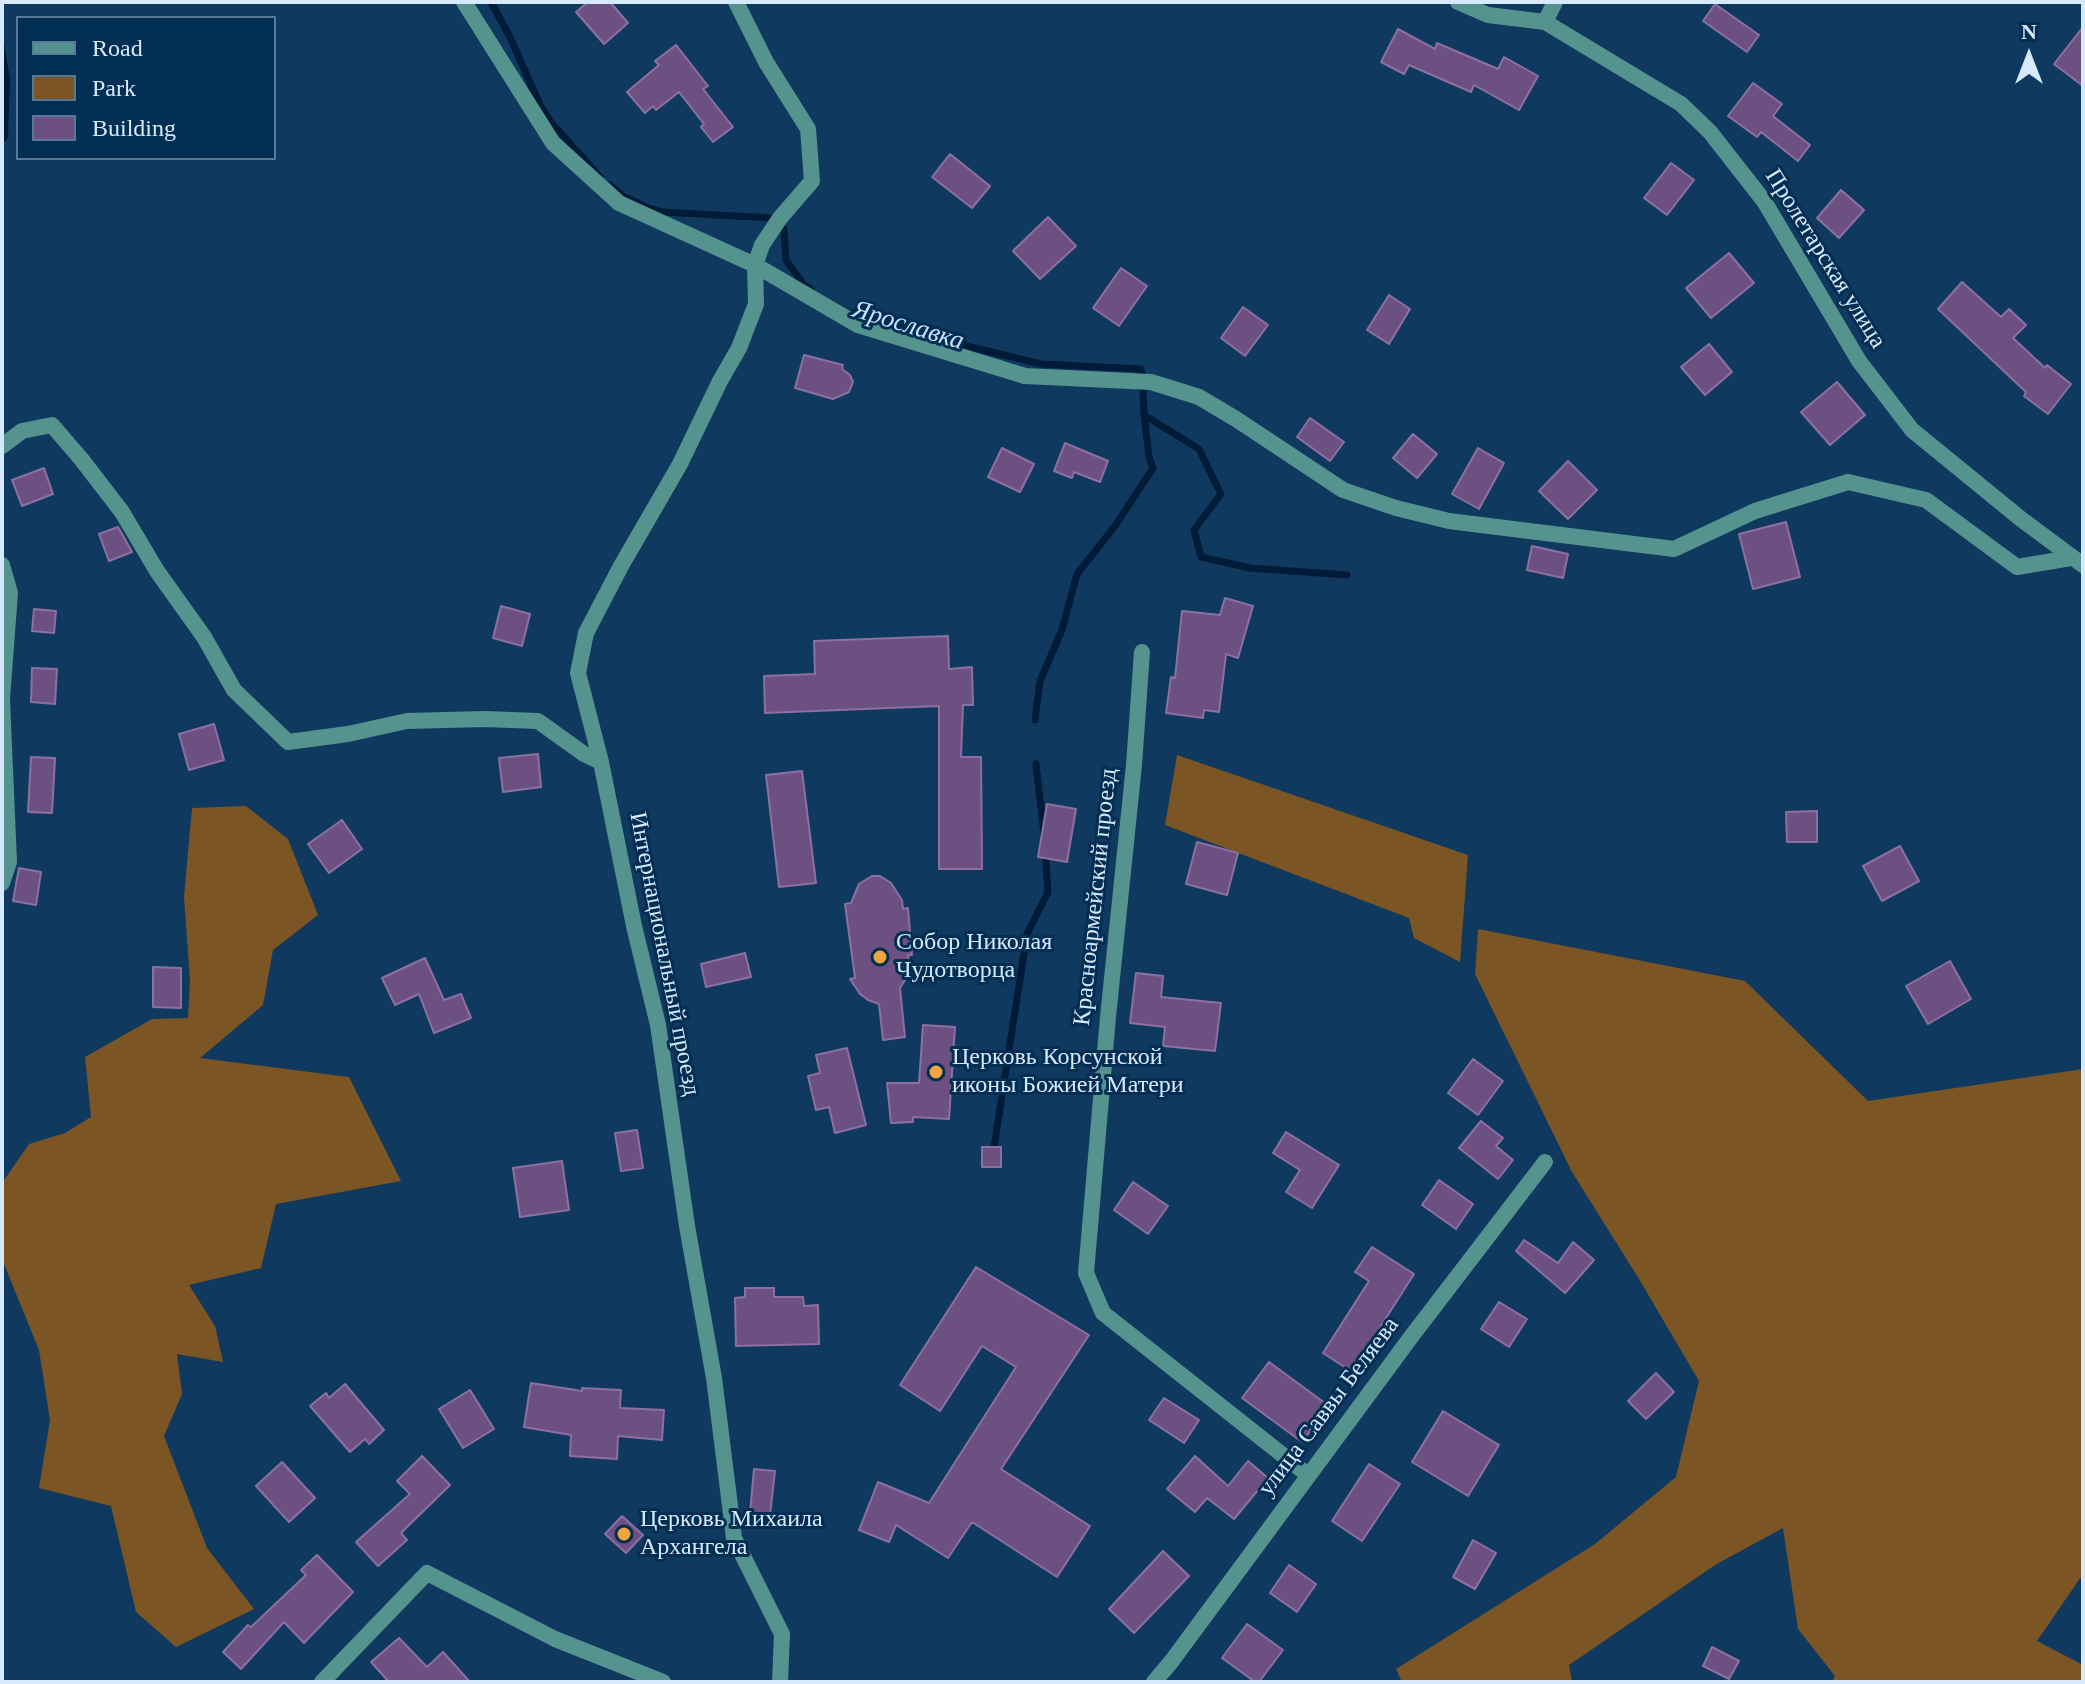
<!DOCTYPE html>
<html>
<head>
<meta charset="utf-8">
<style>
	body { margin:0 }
	#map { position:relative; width:2085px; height:1684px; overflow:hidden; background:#10395f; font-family:Georgia,serif }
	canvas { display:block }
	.frame { position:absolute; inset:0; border:4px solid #d7e9fc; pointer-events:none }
	.legend { position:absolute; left:16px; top:16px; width:260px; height:144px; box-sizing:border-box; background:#032e53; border:2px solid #587997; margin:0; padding:10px 14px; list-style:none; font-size:24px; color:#d7e9fc }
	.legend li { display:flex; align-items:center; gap:16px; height:40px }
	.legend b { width:40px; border:2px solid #587997 }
	.north { position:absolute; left:1989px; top:16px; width:80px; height:80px; -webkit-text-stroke:6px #032e53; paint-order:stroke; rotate:0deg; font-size:22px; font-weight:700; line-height:32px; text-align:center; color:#d7e9fc }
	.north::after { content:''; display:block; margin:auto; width:28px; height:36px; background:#d7e9fc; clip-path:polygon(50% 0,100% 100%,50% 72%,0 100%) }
</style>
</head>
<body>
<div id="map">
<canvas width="2085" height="1684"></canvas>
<div class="frame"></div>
<ul class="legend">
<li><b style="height:10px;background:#55938e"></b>Road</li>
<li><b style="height:22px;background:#7b5524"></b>Park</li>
<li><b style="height:22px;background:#6c5081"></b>Building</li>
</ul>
<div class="north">N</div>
</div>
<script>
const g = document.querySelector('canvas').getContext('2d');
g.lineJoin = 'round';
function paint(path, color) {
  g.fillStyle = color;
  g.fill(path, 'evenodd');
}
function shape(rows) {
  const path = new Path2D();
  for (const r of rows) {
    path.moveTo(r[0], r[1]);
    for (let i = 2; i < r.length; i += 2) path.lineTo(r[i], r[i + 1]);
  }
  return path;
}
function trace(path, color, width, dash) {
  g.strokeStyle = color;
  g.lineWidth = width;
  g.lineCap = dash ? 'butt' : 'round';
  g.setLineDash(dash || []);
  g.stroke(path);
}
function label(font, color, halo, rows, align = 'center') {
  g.font = font + ' Georgia,serif';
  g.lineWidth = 6;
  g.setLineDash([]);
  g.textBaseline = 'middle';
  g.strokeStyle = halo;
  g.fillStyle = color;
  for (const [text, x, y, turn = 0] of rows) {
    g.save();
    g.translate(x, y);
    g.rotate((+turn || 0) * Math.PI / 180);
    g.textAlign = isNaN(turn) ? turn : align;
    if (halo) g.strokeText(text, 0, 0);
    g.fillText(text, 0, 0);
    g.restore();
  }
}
paint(shape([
	[1177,755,1468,855,1460,962,1414,938,1409,918,1165,825],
	[246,806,288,839,318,915,273,950,263,1005,200,1058,349,1077,401,1181,276,1204,261,1268,189,1285,215,1326,223,1362,177,1354,182,1394,164,1436,207,1548,254,1609,176,1647,136,1612,111,1506,39,1488,50,1420,39,1350,2,1259,2,1183,29,1144,65,1133,91,1117,85,1057,152,1019,188,1018,190,981,184,897,192,808],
	[1478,929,1745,981,1868,1101,2083,1069,2083,1574,2037,1641,2083,1665,2083,1682,1832,1682,1835,1676,1798,1629,1783,1528,1715,1565,1569,1665,1572,1682,1402,1682,1396,1669,1595,1544,1676,1477,1699,1381,1639,1279,1572,1172,1475,974]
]), '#7b5524');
paint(shape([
	[2,31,10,79,8,138,2,145]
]), '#001b38');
trace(shape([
	[491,2,510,37,540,105,551,122,600,177],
	[610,185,623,196,646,207,663,212,772,218,784,229,786,260,804,285,811,289],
	[853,313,859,317,913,329,975,348,1041,364,1141,369,1142,374],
	[1143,390,1144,415,1199,449,1221,494,1194,530,1201,557,1250,568,1347,575],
	[1035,720,1040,681,1062,630,1077,574,1115,526,1153,468,1149,457,1144,415],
	[1036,764,1044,834],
	[993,1154,1027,934,1048,892,1045,850]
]), '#001b38', 7);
const building = shape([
	[588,2,610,2,628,23,604,44,576,12,588,2],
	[1715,4,1759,35,1747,52,1703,21,1715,4],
	[2083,27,2083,86,2054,64,2083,27],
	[1398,29,1435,49,1437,43,1498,69,1504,57,1538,76,1519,110,1474,85,1471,92,1409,65,1404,74,1381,62,1398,29],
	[676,45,708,86,703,89,733,127,713,142,701,127,704,124,679,92,656,110,653,106,645,113,627,92,659,65,655,61,676,45],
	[1753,83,1782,104,1773,116,1810,145,1798,161,1761,132,1757,137,1728,116,1753,83],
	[950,154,990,186,972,208,932,177,950,154],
	[1671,163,1694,180,1667,215,1644,198,1671,163],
	[1841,190,1864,210,1839,238,1817,218,1841,190],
	[1048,217,1076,246,1040,279,1013,251,1048,217],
	[1729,253,1754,283,1711,318,1686,288,1729,253],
	[1121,268,1147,286,1119,326,1093,308,1121,268],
	[1962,282,2001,317,2009,309,2026,325,2013,338,2045,368,2047,365,2071,384,2048,414,2024,396,2026,392,1938,309,1962,282],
	[1389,295,1410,309,1389,344,1367,330,1389,295],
	[1243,307,1268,325,1245,356,1221,338,1243,307],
	[1709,344,1732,372,1705,395,1681,367,1709,344],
	[804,355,843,365,842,369,850,375,853,382,849,392,833,399,795,388,804,355],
	[1837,382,1865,415,1830,445,1801,412,1837,382],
	[1310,418,1344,442,1330,461,1297,437,1310,418],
	[1413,434,1437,454,1417,478,1393,458,1413,434],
	[1065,443,1108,461,1100,482,1074,472,1072,478,1054,471,1065,443],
	[1002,448,1034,464,1020,492,988,477,1002,448],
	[1478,448,1504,463,1479,509,1452,494,1478,448],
	[1568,461,1597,490,1568,519,1539,491,1568,461],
	[44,468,53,494,22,506,12,480,44,468],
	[1786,522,1800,577,1753,589,1739,534,1786,522],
	[118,527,132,552,109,561,99,534,118,527],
	[1532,546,1568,554,1563,578,1527,570,1532,546],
	[1225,598,1253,606,1238,658,1226,654,1219,712,1204,710,1203,718,1166,713,1171,677,1175,678,1182,611,1220,615,1225,598],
	[501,606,530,614,522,646,493,638,501,606],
	[34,609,56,611,54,633,32,631,34,609],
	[948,636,949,669,972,667,973,705,963,705,961,757,981,757,982,869,939,869,939,706,765,713,764,676,815,674,814,641,948,636],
	[32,668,57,669,55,704,31,702,32,668],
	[214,724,224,760,189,770,179,734,214,724],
	[538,754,541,787,503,792,499,758,538,754],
	[31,757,55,758,52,813,28,812,31,757],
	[802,771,816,883,779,887,766,775,802,771],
	[1047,804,1076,809,1067,862,1038,857,1047,804],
	[1817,811,1817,842,1787,842,1786,812,1817,811],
	[342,820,362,849,329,873,308,844,342,820],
	[1197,842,1238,853,1227,895,1186,884,1197,842],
	[1900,846,1919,881,1882,901,1863,866,1900,846],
	[19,868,41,872,36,905,13,901,19,868],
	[872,876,880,876,891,883,902,900,903,909,908,908,912,955,908,955,909,965,905,965,905,980,900,988,905,1037,883,1040,879,1004,868,1000,860,994,850,979,855,978,845,904,851,903,859,884,872,876],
	[745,953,751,977,706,987,701,964,745,953],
	[425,958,444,1000,461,994,471,1018,434,1033,419,994,395,1005,382,978,425,958],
	[1950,961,1971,999,1928,1024,1906,986,1950,961],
	[153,967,181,968,181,1008,153,1007,153,967],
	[1136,973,1163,976,1161,997,1221,1003,1215,1051,1163,1046,1165,1027,1130,1023,1136,973],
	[923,1025,955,1027,949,1119,913,1117,913,1122,891,1123,887,1083,919,1083,923,1025],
	[847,1048,866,1125,835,1133,829,1107,816,1110,808,1076,820,1073,816,1055,847,1048],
	[1473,1059,1503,1081,1478,1115,1448,1093,1473,1059],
	[1481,1121,1503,1138,1496,1146,1513,1160,1498,1179,1459,1148,1481,1121],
	[637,1130,643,1168,621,1171,615,1133,637,1130],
	[1286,1132,1339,1165,1312,1208,1286,1192,1300,1170,1273,1153,1286,1132],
	[982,1147,1001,1147,1001,1167,982,1167,982,1147],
	[562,1161,569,1210,520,1217,513,1168,562,1161],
	[1439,1180,1473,1204,1456,1229,1422,1205,1439,1180],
	[1133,1182,1168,1206,1148,1234,1114,1210,1133,1182],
	[1524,1240,1558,1263,1573,1242,1594,1260,1565,1293,1516,1251,1524,1240],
	[1372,1247,1414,1274,1379,1329,1383,1331,1355,1374,1323,1353,1369,1281,1355,1272,1372,1247],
	[976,1267,1089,1335,1001,1469,1090,1526,1057,1577,972,1522,948,1558,896,1525,889,1542,859,1530,878,1482,929,1503,1016,1367,982,1346,940,1411,900,1385,976,1267],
	[745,1288,774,1288,774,1297,803,1297,804,1306,818,1305,819,1344,736,1346,735,1298,745,1297,745,1288],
	[1499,1302,1527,1319,1509,1347,1481,1329,1499,1302],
	[1269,1362,1329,1406,1302,1442,1242,1398,1269,1362],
	[1656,1373,1674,1392,1646,1419,1628,1401,1656,1373],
	[531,1383,582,1391,582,1388,621,1390,620,1408,664,1410,662,1440,618,1436,617,1459,570,1456,571,1435,524,1427,531,1383],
	[345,1384,384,1430,369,1444,365,1439,350,1452,310,1406,326,1393,329,1398,345,1384],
	[470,1390,494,1429,463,1448,439,1409,470,1390],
	[1164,1398,1199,1420,1184,1443,1149,1420,1164,1398],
	[1443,1411,1499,1445,1468,1496,1412,1462,1443,1411],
	[422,1456,450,1485,401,1533,407,1540,378,1566,356,1542,410,1494,397,1481,422,1456],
	[1195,1456,1228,1486,1248,1461,1268,1478,1234,1519,1207,1498,1195,1512,1167,1489,1195,1456],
	[282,1462,315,1498,289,1522,256,1486,282,1462],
	[1369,1464,1400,1484,1362,1541,1332,1521,1369,1464],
	[754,1469,775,1471,770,1515,750,1513,754,1469],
	[622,1516,643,1535,626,1553,605,1534,622,1516],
	[1473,1540,1496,1553,1475,1589,1453,1577,1473,1540],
	[1163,1551,1189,1576,1134,1633,1109,1609,1163,1551],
	[317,1555,353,1592,304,1643,284,1622,241,1669,223,1652,248,1625,251,1627,306,1575,301,1570,317,1555],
	[1289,1565,1316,1584,1297,1612,1270,1593,1289,1565],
	[1247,1624,1283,1650,1259,1682,1255,1682,1222,1658,1247,1624],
	[399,1638,427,1667,443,1652,470,1682,389,1682,371,1662,399,1638],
	[1712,1647,1739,1661,1729,1679,1703,1666,1712,1647]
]);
paint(building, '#6c5081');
trace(building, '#8c70a1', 2);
trace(shape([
	[464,2,553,143,619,203,755,265,858,325,1025,376,1151,382,1199,397,1236,419,1343,490,1396,508,1449,521,1674,549,1755,511,1848,482,1926,500,2017,567,2071,558],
	[736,2,766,62,808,129,812,181,780,218,762,245,755,265,756,304,739,348,720,381,680,464,621,566,586,633,578,673,601,762,634,926,658,1025,687,1226,714,1378,734,1538,782,1634,780,1682],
	[1458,2,1488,15,1545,22,1681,104,1710,132,1764,201,1859,361,1912,430,2021,519,2083,565],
	[1545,22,1555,2],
	[2,446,22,431,52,425,82,460,122,512,157,571,204,637,234,690,288,742,348,734,407,721,485,719,538,721,584,754,601,762],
	[2,565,10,593,2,699,9,862,2,883],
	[1142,652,1134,765,1108,1017,1086,1273,1103,1313,1308,1475],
	[322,1682,427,1573,555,1639,663,1682],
	[1154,1682,1171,1662,1411,1337,1545,1162]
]), '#55938e', 16);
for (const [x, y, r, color] of [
	[880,957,8,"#f1a540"],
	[936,1072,8,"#f1a540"],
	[624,1534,8,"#f1a540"]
]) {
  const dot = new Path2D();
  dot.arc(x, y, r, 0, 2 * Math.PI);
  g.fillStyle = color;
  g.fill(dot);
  trace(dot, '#032e53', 3);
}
label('24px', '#d7e9fc', '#032e53', [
	["Пролетарская улица",1825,259,58],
	["Красноармейский проезд",1096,897,-84],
	["Интернациональный проезд",664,954,79],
	["улица Саввы Беляева",1329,1407,-53]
]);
label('24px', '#d7e9fc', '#032e53', [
	["Собор Николая",896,943],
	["Чудотворца",896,971],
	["Церковь Корсунской",952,1058],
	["иконы Божией Матери",952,1086],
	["Церковь Михаила",640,1520],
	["Архангела",640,1548]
], 'left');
label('italic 26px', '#c9e2fc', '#032e53', [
	["Ярославка",908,326,17]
]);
</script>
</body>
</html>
